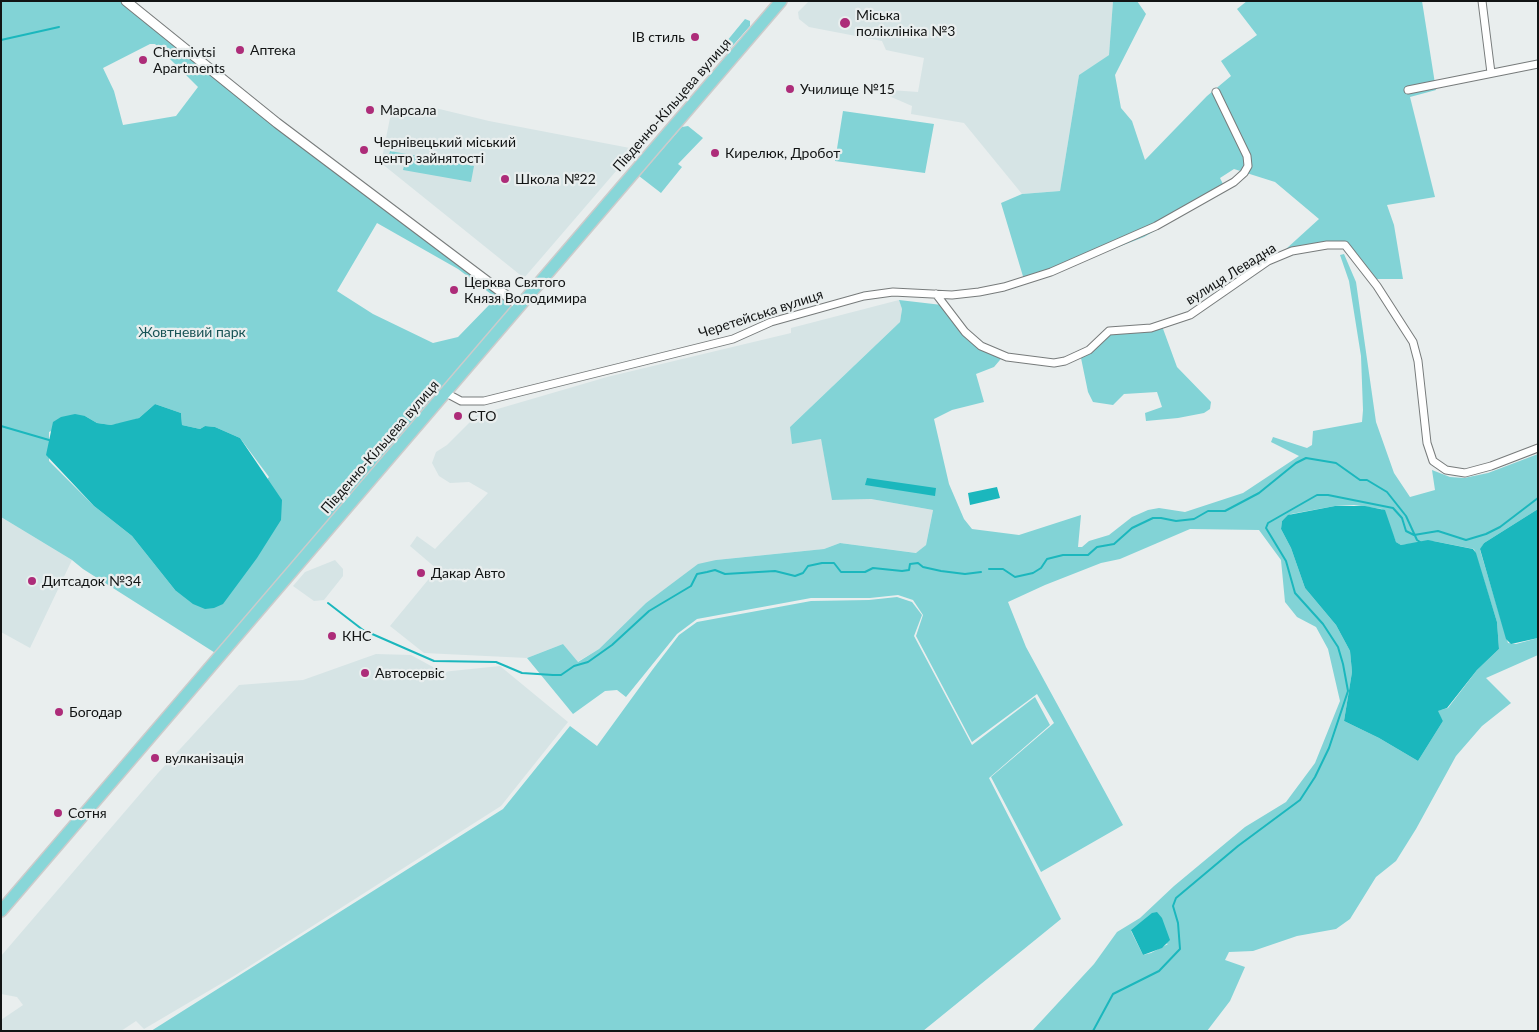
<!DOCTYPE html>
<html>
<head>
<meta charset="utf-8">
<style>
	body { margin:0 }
	#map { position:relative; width:1539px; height:1032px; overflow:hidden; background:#e9eeee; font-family:Lato,sans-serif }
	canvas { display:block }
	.frame { position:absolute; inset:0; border:2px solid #121414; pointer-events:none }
</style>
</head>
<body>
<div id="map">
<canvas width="1539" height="1032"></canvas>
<div class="frame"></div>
</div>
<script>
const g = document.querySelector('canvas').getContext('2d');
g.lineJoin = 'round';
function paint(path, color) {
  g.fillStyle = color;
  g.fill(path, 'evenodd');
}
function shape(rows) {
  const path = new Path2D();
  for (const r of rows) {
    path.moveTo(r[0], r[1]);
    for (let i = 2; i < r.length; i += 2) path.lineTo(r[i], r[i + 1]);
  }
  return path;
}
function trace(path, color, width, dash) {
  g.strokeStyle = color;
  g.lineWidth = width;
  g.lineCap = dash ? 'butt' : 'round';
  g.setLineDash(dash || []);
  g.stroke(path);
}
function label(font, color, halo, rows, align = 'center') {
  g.font = font + ' Lato,sans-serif';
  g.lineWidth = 4.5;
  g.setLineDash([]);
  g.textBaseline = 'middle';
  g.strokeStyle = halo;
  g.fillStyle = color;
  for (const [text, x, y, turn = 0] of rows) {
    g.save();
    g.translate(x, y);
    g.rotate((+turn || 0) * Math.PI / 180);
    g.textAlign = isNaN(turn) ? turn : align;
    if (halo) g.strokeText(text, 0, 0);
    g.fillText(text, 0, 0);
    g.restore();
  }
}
paint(shape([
	[809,1,1113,1,1109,55,1079,75,1060,191,1022,194,964,123,911,114,912,106,889,96,890,90,918,92,924,58,886,50,882,41,809,27,799,19,798,12],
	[427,106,489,121,635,149,524,278,381,163,390,118,401,111],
	[899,300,902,309,900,322,790,427,821,439,833,500,871,499,933,510,926,545,917,553,840,543,824,549,716,560,646,603,599,649,577,662,563,644,527,658,424,653,390,626,437,569,410,546,417,536,435,549,488,493,469,482,450,483,439,476,432,463,436,452,447,445,477,415,607,377,791,333,791,328],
	[1,517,72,560,30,648,1,632],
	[335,560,343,569,343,576,324,600,314,601,293,586,305,572],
	[376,654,411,655,442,672,500,666,568,722,501,806,234,976,144,1029,136,1021,121,1031,1,1031,1,1020,23,1005,17,997,1,994,1,956,158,773,239,685,303,680]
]), '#d6e4e5');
paint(shape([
	[1,1,125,1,520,306,220,656,83,569,72,560,1,517],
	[150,44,155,44,198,87,176,116,123,125,114,91,103,68],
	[377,223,458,269,491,294,491,303,458,337,433,343,373,314,337,291],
	[155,404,181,413,182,425,200,429,205,426,215,427,240,438,269,477,175,590,132,536,94,506,49,461,49,432,85,416,97,423,111,425,128,422,139,418],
	[1113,1,1137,1,1146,14,1115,75,1121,108,1132,121,1145,160,1207,96,1231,76,1221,61,1257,35,1237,9,1247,1,1422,1,1436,90,1410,97,1435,197,1387,205,1394,225,1403,279,1374,279,1345,246,1334,244,1275,259,1319,219,1275,182,1234,169,1220,178,1226,190,1144,237,1025,283,1001,203,1022,194,1060,191,1079,75,1109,55],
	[745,19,750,21,750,26,721,59,717,60,717,53],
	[843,111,934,124,925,173,835,161],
	[688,126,703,138,678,164,682,167,661,193,639,176,682,127],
	[390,151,474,166,471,182,403,170,405,162,388,160],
	[1344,254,1356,282,1376,422,1394,473,1410,497,1435,490,1432,470,1450,477,1464,478,1488,473,1538,454,1538,509,1484,543,1480,550,1508,643,1516,644,1538,638,1538,655,1486,678,1511,703,1482,726,1456,756,1416,829,1396,861,1376,877,1350,919,1336,929,1297,936,1253,951,1229,952,1225,960,1245,967,1230,1001,1207,1031,1032,1031,1094,964,1117,932,1140,918,1174,886,1245,827,1286,802,1315,763,1340,701,1328,649,1316,627,1297,617,1285,602,1281,560,1259,530,1190,529,1120,559,1101,563,1045,585,1008,602,1026,647,1123,825,1041,872,991,777,1054,723,1037,694,972,742,916,636,923,615,913,600,898,595,870,598,811,598,697,619,677,634,626,697,617,690,605,691,573,714,527,658,563,644,578,662,599,649,646,603,698,564,716,560,824,549,840,543,916,553,926,545,933,510,871,499,832,500,821,439,792,444,790,427,900,322,902,309,899,300,942,305,971,339,1005,354,994,367,976,374,984,402,952,410,934,419,949,484,964,519,972,529,1019,535,1081,515,1078,547,1082,547,1089,541,1109,535,1132,517,1148,510,1159,508,1185,512,1243,493,1299,456,1271,442,1273,437,1307,448,1312,445,1313,431,1362,422,1363,410,1361,356,1349,281,1340,255],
	[1354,505,1382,509,1396,542,1401,545,1433,541,1474,549,1497,622,1499,649,1477,670,1448,708,1437,711,1443,721,1418,761,1379,738,1344,721,1352,672,1350,651,1336,625,1305,588,1291,548,1281,529,1282,521,1291,514,1335,506],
	[1131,931,1168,944,1151,953,1143,955],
	[1162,326,1177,367,1211,402,1210,409,1204,413,1178,418,1146,421,1145,413,1162,407,1157,392,1124,394,1113,405,1093,402,1088,392,1081,358,1102,337,1114,331],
	[897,597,912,602,922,615,914,636,972,745,1035,697,1050,725,989,778,1061,919,923,1031,151,1031,503,809,570,726,597,746,653,669,679,635,697,622,811,601,869,600]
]), '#82d3d6');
paint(shape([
	[155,404,181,413,182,425,200,429,205,426,215,427,240,438,282,500,281,520,257,558,223,604,214,608,205,609,193,604,175,590,132,536,94,506,46,455,53,422,61,417,75,414,85,416,97,423,111,425,139,418],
	[867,478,936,488,935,496,865,485],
	[997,487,1000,498,970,505,968,493],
	[1335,506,1365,506,1385,510,1396,542,1401,545,1428,540,1473,549,1476,553,1497,622,1499,649,1477,670,1447,708,1438,711,1443,721,1418,761,1379,738,1344,721,1352,672,1350,651,1336,625,1305,588,1291,548,1281,529,1282,521,1288,515],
	[1538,509,1538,638,1511,644,1506,639,1480,549,1484,543],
	[1157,912,1162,918,1170,940,1162,948,1143,955,1131,930,1152,913]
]), '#1bb7bd');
trace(shape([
	[1,40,59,27],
	[1,426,49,440],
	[989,569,1003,569,1015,577,1033,573,1041,568,1047,559,1063,555,1088,555,1097,547,1114,544,1132,528,1153,518,1161,518,1176,521,1194,519,1208,511,1225,511,1259,493,1296,463,1306,458,1336,463,1360,480,1367,480,1387,492,1406,516,1417,540,1420,542],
	[328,603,363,630,434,661,496,662,522,673,553,675,561,675,574,666,588,662,612,645,649,611,691,586,697,574,707,572,715,570,725,574,775,571,795,576,803,573,808,566,822,563,834,563,841,572,865,572,873,568,902,571,909,570,910,564,918,563,923,567,941,571,965,574,981,572],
	[1093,1031,1113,994,1159,971,1180,949,1178,923,1173,906,1176,898,1238,846,1300,800,1315,777,1329,748,1348,691,1343,664,1338,647,1323,624,1295,593,1286,561,1266,528,1268,523,1317,495,1328,495,1393,508,1402,518,1406,531,1414,535,1438,531,1466,540,1486,534,1500,527,1538,498]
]), '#1bb7bd', 2);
const minor = shape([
	[1482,1,1491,73],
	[1408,90,1538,64],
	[936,294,965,332,981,346,1007,357,1054,363,1065,361,1089,350,1109,331,1151,328,1190,315,1268,261,1292,251,1327,245,1345,245,1377,286,1413,342,1418,361,1427,443,1433,461,1446,470,1465,473,1491,466,1538,448],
	[446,393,461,401,484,401,733,339,771,322,864,296,893,292,952,295,979,292,1004,287,1051,272,1156,226,1234,182,1244,173,1248,166,1247,156,1216,92]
]);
const tertiary = shape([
	[126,1,277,123,520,306]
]);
const primary = shape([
	[1,911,781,1]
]);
trace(minor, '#777b7b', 9);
trace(tertiary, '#777b7b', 11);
trace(primary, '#cbcbcb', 14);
trace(minor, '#fff', 7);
trace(tertiary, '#fff', 9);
trace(primary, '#88d6d8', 11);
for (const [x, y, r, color] of [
	[845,23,6,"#ad2c79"],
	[695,37,5,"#ad2c79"],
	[240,50,5,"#ad2c79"],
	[143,60,5,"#ad2c79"],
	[790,89,5,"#ad2c79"],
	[370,110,5,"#ad2c79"],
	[364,150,5,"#ad2c79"],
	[715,153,5,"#ad2c79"],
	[505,179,5,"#ad2c79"],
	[454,290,5,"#ad2c79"],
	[458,416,5,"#ad2c79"],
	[421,573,5,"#ad2c79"],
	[32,581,5,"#ad2c79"],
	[332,636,5,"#ad2c79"],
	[365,673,5,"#ad2c79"],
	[59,712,5,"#ad2c79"],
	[155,758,5,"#ad2c79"],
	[58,813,5,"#ad2c79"]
]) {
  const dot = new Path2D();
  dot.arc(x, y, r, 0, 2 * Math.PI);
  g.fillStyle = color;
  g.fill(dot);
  trace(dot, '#e9eeee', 2);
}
label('14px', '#121414', '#e9eeee', [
	["Міська",856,15],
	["поліклініка №3",856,31],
	["ІВ стиль",685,37,"right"],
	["Аптека",250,50],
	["Chernivtsi",153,52],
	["Apartments",153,68],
	["Училище №15",800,89],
	["Марсала",380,110],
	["Чернівецький міський",374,142],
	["центр зайнятості",374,158],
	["Кирелюк, Дробот",725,153],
	["Школа №22",515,179],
	["Церква Святого",464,282],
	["Князя Володимира",464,298],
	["СТО",468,416],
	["Дакар Авто",431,573],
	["Дитсадок №34",42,581],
	["КНС",342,636],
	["Автосервіс",375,673],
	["Богодар",69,712],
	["вулканізація",165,758],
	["Сотня",68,813]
], 'left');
label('14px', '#121414', '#e9eeee', [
	["Південно-Кільцева вулиця",672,105,-49],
	["вулиця Левадна",1231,274,-32],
	["Черетейська вулиця",761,314,-18],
	["Південно-Кільцева вулиця",380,447,-49]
]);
label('14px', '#185355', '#e9eeee', [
	["Жовтневий парк",192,332]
]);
</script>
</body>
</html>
